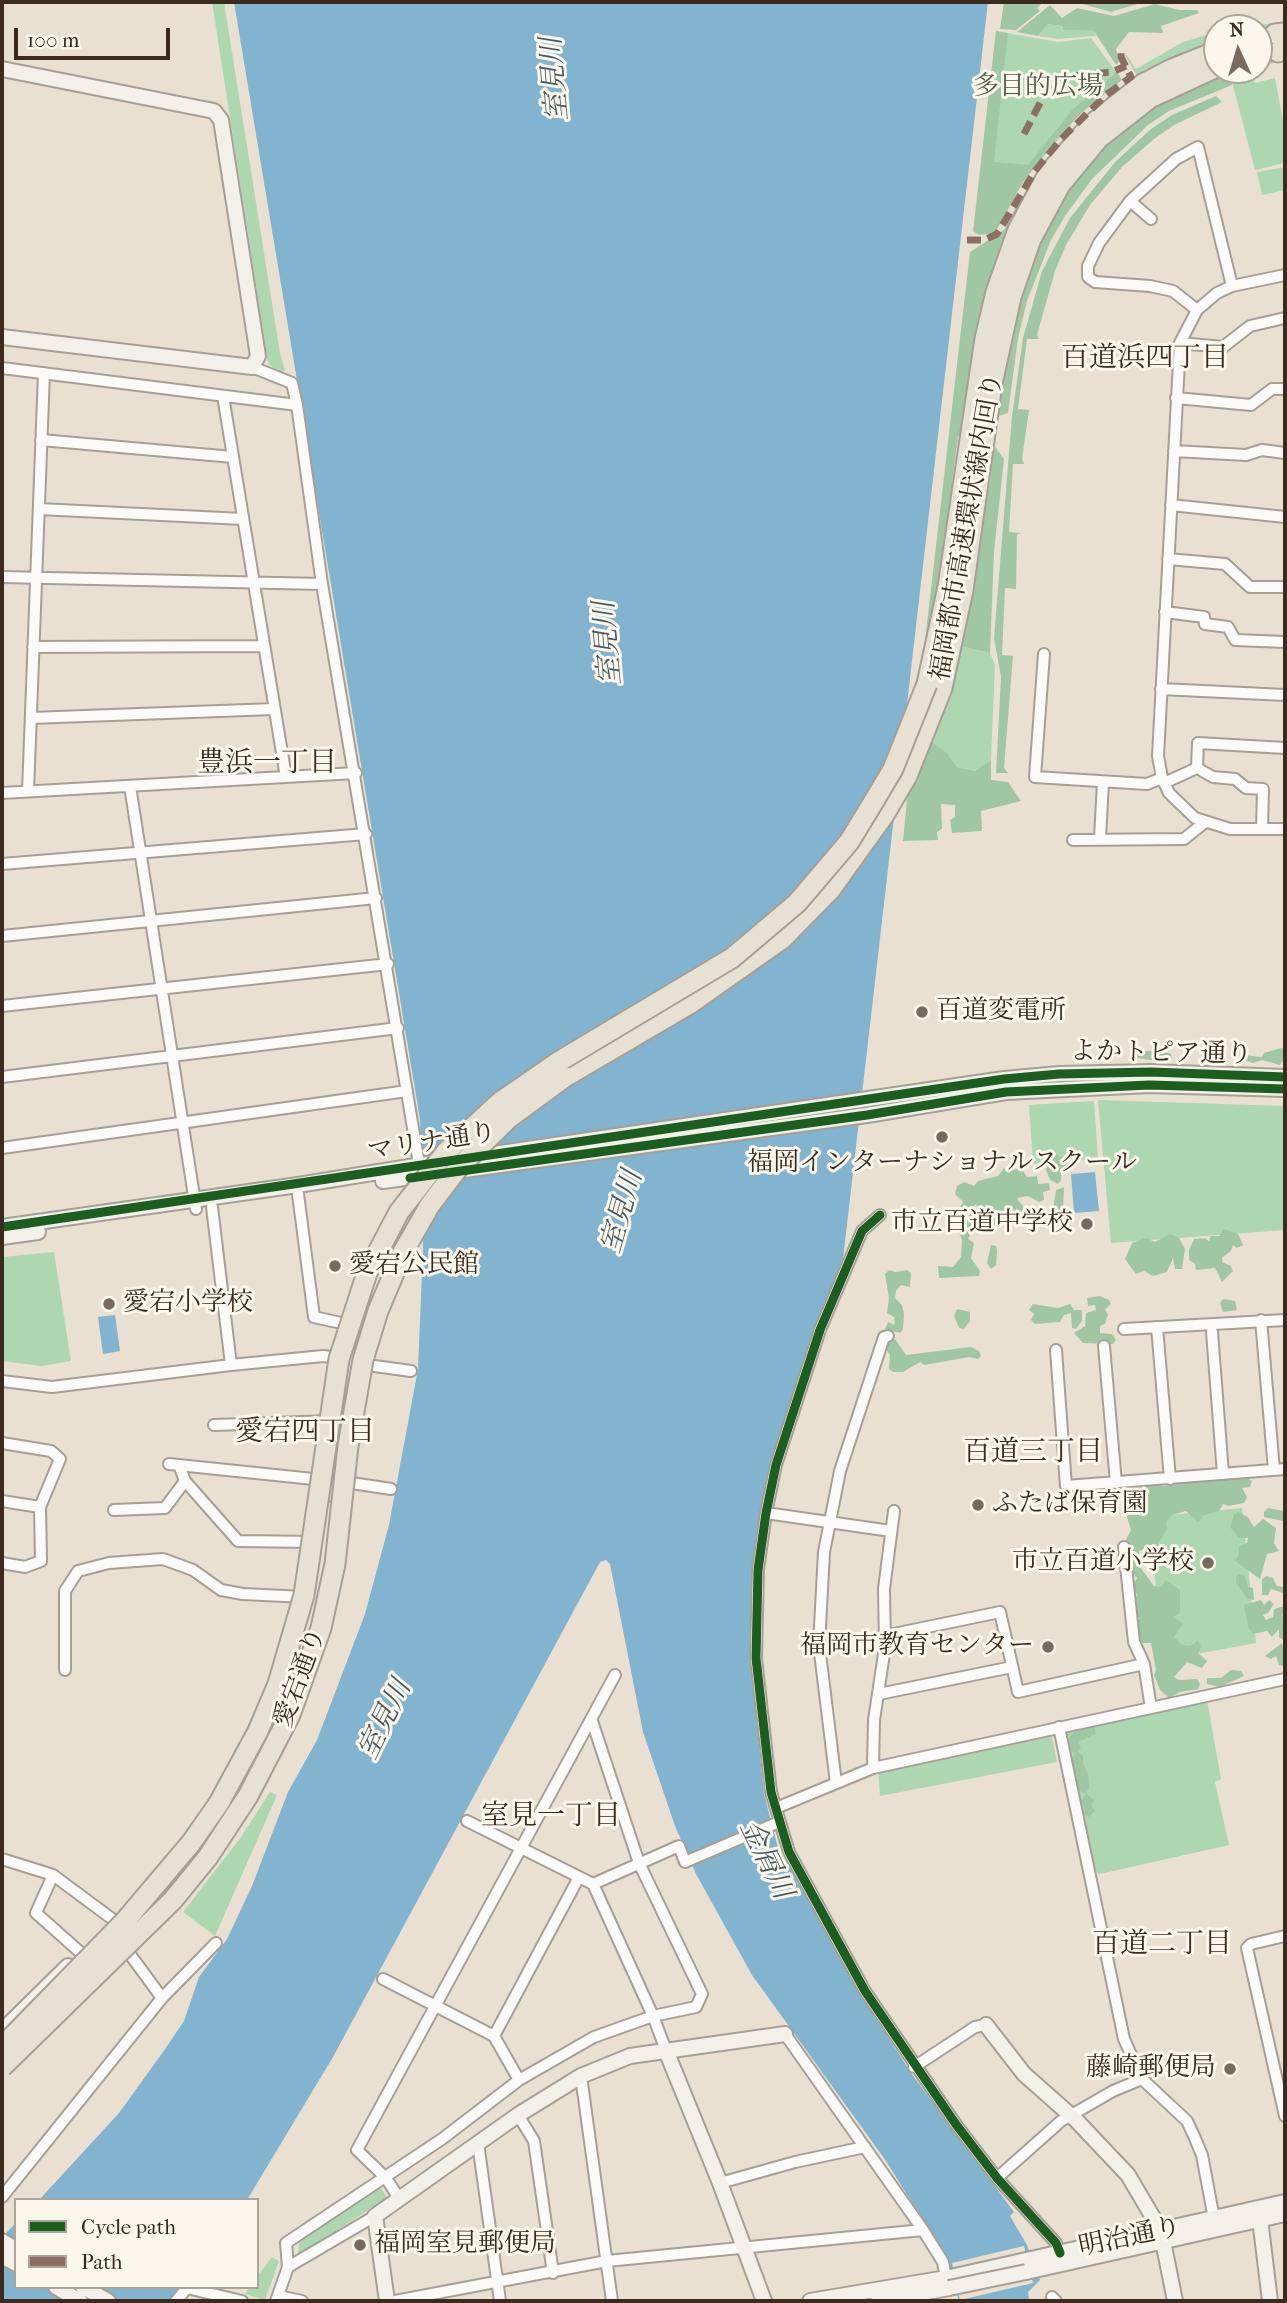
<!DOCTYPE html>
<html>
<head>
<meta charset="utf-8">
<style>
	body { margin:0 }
	#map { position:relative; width:1287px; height:2303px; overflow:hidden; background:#eae0d2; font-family:"IM FELL French Canon",serif }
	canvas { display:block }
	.frame { position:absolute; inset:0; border:4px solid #3b2a1e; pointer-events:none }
	.legend { position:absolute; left:14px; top:2198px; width:245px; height:91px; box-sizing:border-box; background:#fbf7ec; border:2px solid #aea59a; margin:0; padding:9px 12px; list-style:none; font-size:21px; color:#3b2a1e }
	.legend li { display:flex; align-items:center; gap:14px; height:35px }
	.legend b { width:35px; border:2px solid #aea59a }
	.north { position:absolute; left:1203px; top:14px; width:70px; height:70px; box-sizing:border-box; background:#fbf7ec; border:2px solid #aea59a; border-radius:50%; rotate:356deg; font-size:19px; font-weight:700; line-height:28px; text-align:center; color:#3b2a1e }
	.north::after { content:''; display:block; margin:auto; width:24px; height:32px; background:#786a5d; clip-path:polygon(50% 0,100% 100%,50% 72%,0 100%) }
	.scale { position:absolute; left:14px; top:28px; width:156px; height:32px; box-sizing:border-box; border:4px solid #3b2a1e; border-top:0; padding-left:9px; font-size:21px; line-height:24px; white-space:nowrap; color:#3b2a1e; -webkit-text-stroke:5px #fbf7ec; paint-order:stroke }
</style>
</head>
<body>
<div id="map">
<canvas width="1287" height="2303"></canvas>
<div class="frame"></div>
<ul class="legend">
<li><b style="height:9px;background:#1b5e20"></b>Cycle path</li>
<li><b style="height:9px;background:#8d6e63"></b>Path</li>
</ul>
<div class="north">N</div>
<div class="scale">100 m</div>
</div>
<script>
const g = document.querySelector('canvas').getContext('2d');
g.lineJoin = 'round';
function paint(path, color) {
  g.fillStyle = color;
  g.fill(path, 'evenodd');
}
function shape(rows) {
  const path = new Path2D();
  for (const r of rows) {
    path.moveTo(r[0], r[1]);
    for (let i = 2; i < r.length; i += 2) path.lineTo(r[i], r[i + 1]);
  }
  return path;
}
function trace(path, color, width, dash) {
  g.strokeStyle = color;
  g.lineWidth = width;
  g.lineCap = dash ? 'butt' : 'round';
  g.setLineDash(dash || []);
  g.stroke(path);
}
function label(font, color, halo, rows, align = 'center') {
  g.font = font + ' "IM FELL French Canon","Noto Serif JP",serif';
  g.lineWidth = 6;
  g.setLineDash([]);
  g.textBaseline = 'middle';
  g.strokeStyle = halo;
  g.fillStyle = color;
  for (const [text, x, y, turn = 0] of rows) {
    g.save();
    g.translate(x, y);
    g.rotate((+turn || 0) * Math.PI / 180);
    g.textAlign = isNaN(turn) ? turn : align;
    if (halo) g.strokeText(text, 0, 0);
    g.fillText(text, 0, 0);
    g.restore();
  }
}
paint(shape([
	[212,2,224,2,280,353,285,371,277,373,268,362],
	[1285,21,1283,59,1273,62,1259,57,1262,29,1249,27],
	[1048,24,1061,26,1065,30,1094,31,1096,36,1058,39,1038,36],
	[996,31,1058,42,1091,38,1122,80,1079,115,1031,172,981,166],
	[1217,32,1217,41,1170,59,1138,77,1125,56,1126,54,1136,69,1183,42],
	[1229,70,1248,70,1255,83,1275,78,1285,132,1285,163,1255,170],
	[1285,167,1285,190,1262,195,1257,172],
	[960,646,990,653,995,665,991,760,976,771,957,767,947,753,931,741],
	[1098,1100,1285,1106,1285,1230,1111,1243],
	[1094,1101,1098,1159,1033,1164,1029,1105],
	[54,1252,71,1361,42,1366,2,1361,2,1257],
	[1242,1508,1256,1643,1164,1660,1148,1517],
	[1207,1700,1221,1779,1215,1782,1229,1845,1100,1874,1094,1872,1065,1731],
	[1051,1732,1057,1762,880,1796,878,1768],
	[270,1792,277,1795,215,1936,183,1912,241,1837],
	[381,2188,387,2198,298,2255,299,2240],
	[272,2257,279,2261,265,2300,245,2294,250,2287,257,2287,257,2277]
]), '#acd7b0');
paint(shape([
	[1004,2,1043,2,1037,8,1040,11,1016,30,1000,29],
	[1075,2,1144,2,1111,12],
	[1155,4,1179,10,1197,10,1199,13,1161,26,1163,33,1129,32,1116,49,1119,62,1116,65,1094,31,1064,30,1062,26,1048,24,1038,36,1017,32,1050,5,1062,18,1077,8,1114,16],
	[996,31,1008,33,994,162,1028,165,1073,109,1117,72,1122,80,1103,92,1058,136,1022,184,995,233,979,235,973,231],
	[1230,73,1232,85,1169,111,1148,125,1092,179,1065,216,1051,240,1027,301,1018,338,1008,413,995,417,1019,300,1043,236,1070,190,1102,150,1141,115,1163,101],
	[1216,96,1222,102,1174,125,1154,139,1122,167,1090,205,1066,245,1055,271,1037,335,1039,339,1027,339,1018,409,1029,410,1022,459,1024,464,1013,464,1009,532,1021,533,1017,535,1016,589,1005,588,1002,655,1013,656,1004,768,1008,773,996,773,1001,677,994,638,1012,416,1023,338,1042,271,1070,218,1115,162,1151,129,1172,115],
	[1020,199,988,287,964,430,958,437,952,482,954,512,920,684,970,252,1004,230],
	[993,444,1004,459,994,552,990,653,960,646,981,515,990,484],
	[931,741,947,753,957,767,975,771,991,760,991,780,1008,782,1021,801,981,811,982,831,952,833,950,820,955,817,955,805,941,804,942,829,937,832,938,840,903,841,908,789],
	[1281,1048,1285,1049,1285,1057,1280,1065,1262,1060,1253,1063,1240,1059,1244,1055,1262,1057,1264,1053],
	[1159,1050,1171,1054,1172,1058,1165,1062,1130,1057,1135,1052],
	[1048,1154,1056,1154,1071,1163,1068,1169,1061,1169,1061,1180,1058,1184,1050,1180,1046,1170,1048,1164,1045,1158],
	[1021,1167,1027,1177,1037,1176,1038,1184,1049,1183,1050,1190,1043,1192,1044,1200,1039,1202,1028,1196,1017,1198,1024,1208,1014,1224,1008,1222,994,1225,989,1216,983,1218,983,1230,974,1228,968,1239,974,1243,971,1258,980,1271,979,1276,939,1278,938,1266,953,1267,961,1257,962,1239,957,1230,958,1225,966,1223,967,1217,978,1209,976,1204,965,1215,960,1213,959,1209,963,1202,955,1194,957,1186,964,1182,974,1186,978,1181,998,1176,1004,1168,1011,1171],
	[1064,1187,1063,1211,1057,1214,1053,1209,1056,1190],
	[1224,1229,1238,1234,1243,1245,1237,1248,1233,1245,1231,1251,1222,1258,1222,1262,1231,1266,1233,1271,1222,1282,1215,1268,1196,1270,1195,1264,1189,1260,1189,1250,1194,1239,1205,1238,1209,1241,1211,1236,1219,1236],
	[1170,1234,1179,1238,1185,1249,1182,1269,1175,1269,1173,1258,1167,1272,1153,1276,1144,1271,1136,1274,1125,1259,1132,1243,1146,1238,1155,1242],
	[991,1245,996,1246,997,1250,996,1265,991,1269,987,1263],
	[889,1270,895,1272,907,1270,911,1273,910,1287,901,1285,896,1291,895,1298,902,1305,904,1314,903,1329,900,1333,885,1329,888,1322,895,1325,894,1317,887,1313,889,1298,885,1274],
	[1100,1296,1109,1300,1111,1304,1105,1309,1108,1315,1105,1324,1100,1326,1100,1333,1112,1334,1116,1340,1113,1344,1083,1343,1074,1333,1085,1326,1086,1313,1096,1310,1095,1305,1088,1306,1087,1298],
	[1223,1299,1235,1301,1237,1310,1223,1312,1220,1303],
	[1033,1304,1058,1308,1070,1304,1074,1310,1082,1310,1082,1321,1076,1329,1072,1328,1071,1313,1064,1315,1060,1322,1035,1324,1031,1320,1034,1314,1029,1310],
	[957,1309,970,1312,970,1321,964,1329,959,1328,954,1316],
	[895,1339,906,1355,971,1347,979,1351,981,1356,978,1359,969,1357,924,1365,920,1362,903,1372,893,1372,889,1369,890,1355,886,1349,890,1341],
	[1241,1475,1252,1481,1250,1487,1242,1488,1247,1497,1244,1503,1228,1506,1223,1504,1219,1511,1204,1515,1198,1522,1186,1511,1172,1515,1166,1522,1167,1529,1158,1544,1162,1551,1159,1560,1153,1560,1151,1552,1145,1549,1139,1551,1140,1567,1154,1586,1161,1587,1166,1580,1180,1590,1180,1613,1173,1617,1183,1623,1174,1637,1182,1645,1190,1646,1198,1641,1201,1646,1198,1653,1207,1661,1202,1668,1187,1662,1174,1677,1179,1680,1197,1679,1200,1684,1198,1689,1180,1692,1169,1698,1160,1690,1154,1675,1156,1670,1151,1643,1140,1643,1140,1633,1136,1630,1135,1624,1140,1618,1135,1616,1134,1599,1137,1596,1133,1585,1137,1578,1130,1569,1126,1540,1131,1530,1127,1517,1129,1504,1124,1499,1127,1486,1139,1485,1143,1489,1146,1485,1163,1486],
	[1268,1508,1285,1511,1285,1529,1283,1521,1264,1517,1264,1512],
	[1238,1512,1248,1517,1254,1527,1263,1519,1276,1528,1274,1543,1279,1551,1267,1554,1260,1579,1235,1561,1239,1555,1239,1546,1247,1543,1248,1538,1239,1538,1230,1527,1234,1515],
	[1240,1574,1245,1576,1248,1587,1253,1588,1254,1600,1248,1599,1236,1583,1236,1577],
	[1267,1576,1273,1578,1277,1586,1283,1587,1283,1593,1271,1589,1268,1595,1262,1595,1262,1579],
	[1261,1600,1264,1605,1269,1600,1274,1604,1268,1613,1263,1615,1266,1620,1273,1617,1274,1609,1285,1606,1282,1616,1285,1618,1285,1641,1279,1637,1279,1629,1272,1637,1267,1631,1253,1634,1248,1627,1244,1605],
	[1282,1643,1285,1654,1283,1666,1279,1665,1276,1656,1271,1659,1265,1656],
	[1231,1670,1241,1671,1244,1676,1220,1687,1207,1684,1207,1678,1221,1678],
	[1094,1725,1096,1734,1078,1742,1081,1747,1078,1752,1083,1756,1083,1763,1088,1774,1089,1788,1086,1793,1094,1800,1091,1806,1095,1811,1089,1817,1084,1814,1085,1807,1081,1803,1085,1794,1078,1790,1072,1758,1075,1753,1070,1750,1069,1737,1078,1729]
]), '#a0c7a4');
paint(shape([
	[234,2,988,2,843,1259,789,1407,761,1511,752,1569,750,1659,764,1794,779,1852,783,1855,860,1993,911,2073,1014,2212,1010,2216,1027,2245,1040,2280,1028,2292,1029,2301,959,2301,947,2259,886,2161,752,1975,696,1874,675,1826,643,1732,610,1564,606,1560,600,1562,333,2057,247,2200,39,2200,119,2113,163,2052,184,2021,199,1977,227,1939,252,1886,288,1792,317,1740,365,1614,389,1525,418,1369,423,1248,420,1119],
	[1095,1172,1099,1211,1074,1213,1071,1174],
	[115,1315,120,1351,103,1354,98,1317],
	[16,2223,16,2287,181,2287,169,2301,2,2301,2,2237]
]), '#83b4cf');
paint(shape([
	[1024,2246,1033,2283,960,2300,952,2263]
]), '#eae0d2');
trace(shape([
	[1259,39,1275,34],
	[1259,57,1278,52]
]), '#c7bcae', 19, [19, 10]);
const street = shape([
	[1130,201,1151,219],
	[1285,275,1232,286,1217,293,1197,310,1180,343,1158,756,1162,778,1169,793,1195,818,1230,829,1285,829],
	[1197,310,1173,291,1150,286,1095,282,1088,277,1088,266,1099,243,1130,201,1176,159,1198,147,1232,286],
	[1180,343,1223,347,1250,326,1285,318],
	[252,367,292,383,297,405,322,584,420,1170],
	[2,368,297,405],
	[223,396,286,777],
	[1176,398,1251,405,1272,389,1285,389],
	[41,440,233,457],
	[1174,451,1246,455,1262,450,1285,453],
	[1171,505,1285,517],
	[39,509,243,519],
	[1168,559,1225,564,1250,587,1285,587],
	[2,577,322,584],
	[1165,612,1204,617,1205,624,1228,627,1235,640,1285,642],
	[33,647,263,646],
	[1044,654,1035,777,1147,784,1162,778],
	[1161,689,1285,695],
	[31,718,274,709],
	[1197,768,1213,777,1235,779,1246,788,1263,789,1262,829],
	[1164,783,1197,768,1198,743,1285,748],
	[130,786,196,1209],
	[28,791,44,373],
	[2,793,356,773],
	[1100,838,1103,782],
	[1073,840,1184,839,1204,823],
	[2,864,366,834],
	[2,936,376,898],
	[2,1006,388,964],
	[2,1077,398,1028],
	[2,1148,407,1091],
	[298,1194,314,1317,350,1325],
	[880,1215,862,1231,820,1330,776,1465,766,1513,758,1570,756,1658,771,1792,789,1852,865,1991,955,2123,997,2178,1056,2243,1060,2253],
	[1261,1320,1274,1470],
	[1157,1327,1170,1479],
	[1124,1329,1285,1320],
	[1212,1332,1223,1474],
	[1104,1346,1116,1483],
	[1056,1350,1066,1486,1285,1469],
	[360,1364,411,1371],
	[231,1365,323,1356,339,1358],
	[2,1381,52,1387,231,1365,212,1207],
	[214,1425,331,1421],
	[2,1443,51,1451,60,1459,40,1507,41,1561,25,1567,2,1563],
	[169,1464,323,1480],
	[179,1465,185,1481,238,1541,316,1542],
	[345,1482,391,1489],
	[2,1501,40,1507],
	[114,1510,165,1508,185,1481],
	[766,1513,891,1531],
	[1124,1547,1134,1642,1144,1664,1151,1708],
	[884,1636,1000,1612,1018,1692,1144,1664],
	[65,1670,65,1591,78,1571,109,1563,163,1559,193,1570,221,1590,243,1594,305,1597],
	[879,1694,1012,1667],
	[1059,1727,1124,2039,1142,2079,1187,2121,1194,2136,1202,2155,1214,2219],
	[873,1768,874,1720,885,1647,884,1589,894,1511],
	[836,1783,819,1645,824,1552,840,1471,884,1337,888,1336],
	[776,1808,873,1768,1285,1679],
	[467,1821,593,1884,653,2016,667,2053],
	[2,1859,53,1875,115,1921],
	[53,1875,36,1913,81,1953],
	[593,1884,679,1846,685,1862,779,1822],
	[1285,1936,1251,1944,1247,1948,1285,2116],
	[129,1953,162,1998],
	[383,1979,494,2036,579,1877],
	[785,2034,923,2230],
	[494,2036,519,2080],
	[914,2067,975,2027,986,2025],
	[581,2076,612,2301],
	[518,2115,534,2141,553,2273],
	[478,2143,500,2301],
	[997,2178,1061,2121,1113,2091,1142,2079],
	[720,2183,795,2162,865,2147],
	[2,2197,162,1998,216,1943],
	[400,2200,386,2178,357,2150,615,1675],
	[288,2267,286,2243,442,2139,519,2080,594,2037,653,2016,696,2007,702,1994,639,1863,592,1721],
	[278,2296,302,2301],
	[1052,2297,1056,2301],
	[176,2301,187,2288,242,2301],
	[276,2301,288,2267,375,2216],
	[395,2301,607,2261,923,2230,943,2262,946,2278]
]);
const secondary = shape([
	[2,69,214,111,221,120,258,356,252,367,2,337],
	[467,1158,1004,1079,1059,1074,1151,1072,1285,1077],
	[383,1181,867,1115,1006,1092,1149,1085,1285,1089],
	[2,1227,298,1185,440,1162],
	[2,1237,38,1232],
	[986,2025,1024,2074,1076,2120,1128,2175,1161,2231,1175,2301],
	[2,2031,68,1966],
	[667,2053,720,2183,764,2301],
	[1260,2219,1270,2301],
	[2,2241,16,2249],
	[2,2256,16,2264],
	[1026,2272,1285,2214],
	[56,2287,80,2301],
	[83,2287,108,2301],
	[387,2301,375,2216,518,2115,581,2076,630,2056,785,2034],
	[810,2301,946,2278,1285,2202],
	[878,2301,949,2288]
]);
const highway = shape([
	[1275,34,1285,33],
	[1278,52,1285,50],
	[927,684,948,587,985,339,996,292,1018,230,1048,174,1091,125,1143,84,1172,69,1217,51],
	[565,1077,691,1003,782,939,831,889,884,815,907,776,942,688,963,590,992,384,1011,297,1031,239,1060,185,1099,138,1150,98,1217,67],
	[342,1434,352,1361,367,1307,380,1276],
	[286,1708,310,1625,332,1512]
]);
trace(street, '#a79f96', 14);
trace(secondary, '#a79f96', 18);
trace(highway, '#a79f96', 23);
trace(street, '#fcfaf8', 10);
trace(secondary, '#f3f0ea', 14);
trace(highway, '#e7e1d4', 19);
const secondaryBridge = shape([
	[949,2288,1026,2272]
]);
const highwayBridge = shape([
	[2,2047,125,1921,191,1843,219,1803,258,1731,278,1684,304,1595,339,1359,367,1273,399,1212,446,1152,500,1102,558,1062,732,958,797,903,849,842,871,806,893,769,927,684],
	[2,2067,173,1900,208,1857,248,1796,290,1715,321,1628,335,1564,348,1446,363,1360,378,1311,402,1254,430,1205,459,1167,509,1118,565,1077]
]);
trace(secondaryBridge, '#a79f96', 18, []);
trace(highwayBridge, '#a79f96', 23, []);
trace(secondaryBridge, '#f3f0ea', 14);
trace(highwayBridge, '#e7e1d4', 19);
trace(shape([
	[1024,134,1053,78,1112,72,1126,66],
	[967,240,984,240,997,234,1035,171,1061,139,1106,95,1131,77,1121,57,1121,53,1126,50]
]), '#8d6e63', 7, [14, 7]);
trace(shape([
	[410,1178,867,1115,1006,1092,1149,1085,1285,1089],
	[880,1215,862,1231,820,1330,776,1465,766,1513,758,1570,756,1658,771,1792,789,1852,865,1991,955,2123,997,2178,1056,2243,1060,2253],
	[2,1227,1004,1079,1059,1074,1151,1072,1285,1077]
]), '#1b5e20', 9);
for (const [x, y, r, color] of [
	[922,1012,7,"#786a5d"],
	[942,1137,7,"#786a5d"],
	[1087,1224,7,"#786a5d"],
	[335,1266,7,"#786a5d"],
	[109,1304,7,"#786a5d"],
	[978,1505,7,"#786a5d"],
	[1208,1563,7,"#786a5d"],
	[1048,1647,7,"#786a5d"],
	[1230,2069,7,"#786a5d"],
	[360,2245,7,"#786a5d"]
]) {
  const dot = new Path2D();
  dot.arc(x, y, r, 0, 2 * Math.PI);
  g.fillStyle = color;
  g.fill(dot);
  trace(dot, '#fbf7ec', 2.5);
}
label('26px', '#4e5c41', '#fbf7ec', [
	["多目的広場",1038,88]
]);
label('26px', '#3b2a1e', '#fbf7ec', [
	["福岡都市高速環状線内回り",968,527,-80],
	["よかトピア通り",1161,1054,1],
	["マリナ通り",432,1143,-9],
	["愛宕通り",301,1678,-70],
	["明治通り",1130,2238,-12]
]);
label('26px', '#3b2a1e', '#fbf7ec', [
	["百道変電所",936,1012],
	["福岡インターナショナルスクール",942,1164,"center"],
	["市立百道中学校",1073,1224,"right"],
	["愛宕公民館",349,1266],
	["愛宕小学校",123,1304],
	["ふたば保育園",992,1505],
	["市立百道小学校",1194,1563,"right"],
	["福岡市教育センター",1034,1647,"right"],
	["藤崎郵便局",1216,2069,"right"],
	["福岡室見郵便局",374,2245]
], 'left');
label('italic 28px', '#465a64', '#fbf7ec', [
	["室見川",556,79,-95],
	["室見川",609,643,-95],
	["室見川",623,1212,-74],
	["室見川",386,1720,-64],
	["金屑川",765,1860,64]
]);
label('28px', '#3b2a1e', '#fbf7ec', [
	["百道浜四丁目",1145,359],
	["豊浜一丁目",267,764],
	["愛宕四丁目",305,1433],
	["百道三丁目",1033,1453],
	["室見一丁目",551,1817],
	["百道二丁目",1162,1945]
]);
</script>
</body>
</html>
